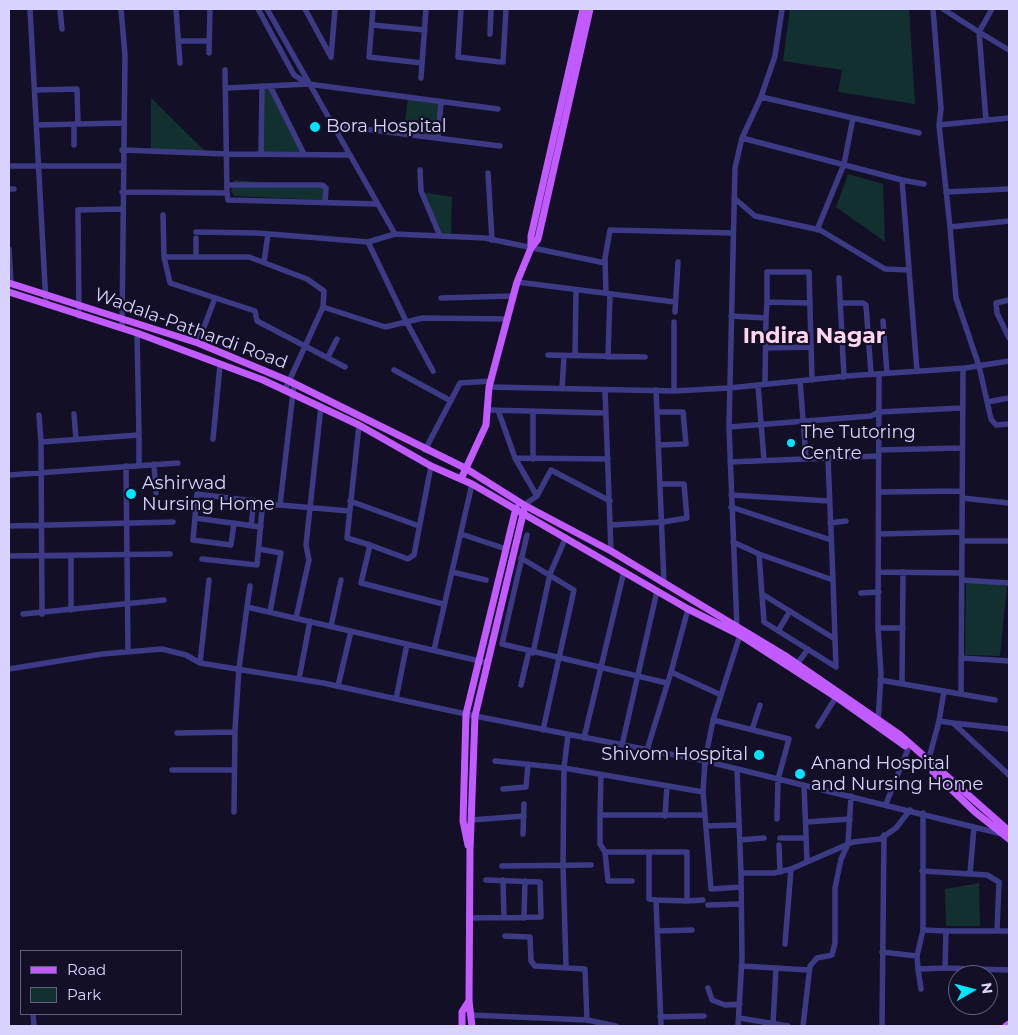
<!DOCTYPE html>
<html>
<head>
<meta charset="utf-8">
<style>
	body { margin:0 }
	#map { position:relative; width:1018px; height:1035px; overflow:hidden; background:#130f26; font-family:Montserrat,sans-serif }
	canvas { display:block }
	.frame { position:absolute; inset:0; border:10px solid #d9d4ff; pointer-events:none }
	.legend { position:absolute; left:20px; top:950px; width:162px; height:65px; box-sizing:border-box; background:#130f26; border:1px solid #625e7d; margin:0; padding:6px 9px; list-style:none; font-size:15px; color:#d9d4ff }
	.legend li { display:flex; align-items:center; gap:10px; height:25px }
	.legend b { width:25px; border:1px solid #625e7d }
	.north { position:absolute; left:948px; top:965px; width:50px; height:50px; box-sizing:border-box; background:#130f26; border:1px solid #625e7d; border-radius:50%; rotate:82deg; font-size:14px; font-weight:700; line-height:20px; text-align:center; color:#d9d4ff }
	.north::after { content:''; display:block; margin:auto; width:18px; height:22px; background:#00e5ff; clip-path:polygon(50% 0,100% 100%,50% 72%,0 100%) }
</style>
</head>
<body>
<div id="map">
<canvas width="1018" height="1035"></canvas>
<div class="frame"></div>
<ul class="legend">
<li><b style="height:6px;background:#c25bff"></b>Road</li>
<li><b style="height:14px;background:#12302f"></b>Park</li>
</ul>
<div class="north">N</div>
</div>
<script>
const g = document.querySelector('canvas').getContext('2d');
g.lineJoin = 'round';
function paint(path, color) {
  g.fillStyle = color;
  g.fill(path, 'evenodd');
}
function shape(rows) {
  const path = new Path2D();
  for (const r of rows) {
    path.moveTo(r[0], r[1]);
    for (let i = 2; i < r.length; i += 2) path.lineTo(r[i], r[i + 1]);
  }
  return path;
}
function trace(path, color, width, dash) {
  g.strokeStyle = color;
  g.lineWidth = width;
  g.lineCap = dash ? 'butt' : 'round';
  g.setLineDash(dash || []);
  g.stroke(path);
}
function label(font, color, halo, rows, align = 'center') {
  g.font = font + ' Montserrat,sans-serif';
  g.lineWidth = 4.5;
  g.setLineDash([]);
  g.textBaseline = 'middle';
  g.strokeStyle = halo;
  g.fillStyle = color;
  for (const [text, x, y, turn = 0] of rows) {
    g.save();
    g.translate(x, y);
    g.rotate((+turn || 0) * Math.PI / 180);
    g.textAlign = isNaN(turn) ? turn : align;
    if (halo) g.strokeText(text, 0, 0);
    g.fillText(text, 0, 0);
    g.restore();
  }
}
paint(shape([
	[790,9,909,9,915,104,838,92,842,70,783,61],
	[262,86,270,86,304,154,261,154],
	[151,98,207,153,151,151],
	[408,98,441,102,438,138,403,134],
	[848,174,883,184,885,242,836,207],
	[234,180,271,183,326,183,326,200,234,196,231,191],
	[421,192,452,197,451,236,440,236],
	[966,581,1007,586,1000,656,965,655],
	[979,883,980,926,946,926,945,889]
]), '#12302f');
trace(shape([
	[30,9,46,304],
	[60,9,62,29],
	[121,9,125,55,122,328],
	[176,9,180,63],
	[258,9,294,75,308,84],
	[267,9,395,234,485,238,605,263],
	[305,9,331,57,335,9],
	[373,9,369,57,422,63],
	[461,9,458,57,500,62],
	[933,9,941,109,939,125],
	[943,9,979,32,986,120],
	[992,9,979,32,1009,50],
	[372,25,425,30],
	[490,34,491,9],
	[179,41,209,41],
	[209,53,210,9],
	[503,62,506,9],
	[421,78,426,9],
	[270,86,304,154],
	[227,88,308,84,498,109],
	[35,90,77,89,78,124],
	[761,97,919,133],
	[37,125,122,123],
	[332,125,500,146],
	[438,138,441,102],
	[742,138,902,180,917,371],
	[74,145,74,124],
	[122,150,227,154,348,155],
	[261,154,262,86],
	[9,166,122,166],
	[420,170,421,191,440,236],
	[488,173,492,240],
	[902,180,924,184],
	[227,185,322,185,326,188,325,202],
	[9,189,14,189],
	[122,192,227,193,225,70],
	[946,192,1009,189],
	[227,193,228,200,376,204],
	[734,198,755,216,820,230,885,269,909,270],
	[163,215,164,257,170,283,255,311,257,321,345,367],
	[1009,221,950,227,956,298,979,366,991,419,996,425,1009,424],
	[950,227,939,125,1009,118],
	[817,230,844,164,853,118],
	[196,232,257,233,368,242,395,234],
	[368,242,406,321,433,371],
	[9,249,11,283],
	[164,257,249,257,307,279,324,291,323,307,285,390],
	[196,257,196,238],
	[264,262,268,234],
	[839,278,844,377],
	[517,282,675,302],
	[606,293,605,258,610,230,733,233],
	[441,298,514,296],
	[1009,300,996,303,997,313,1009,338],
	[767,302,767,272,809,272,812,380],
	[840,303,863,303,866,305,871,374],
	[323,307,385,327,423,318,508,319],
	[675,312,678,262],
	[79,316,78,210,122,209],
	[731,316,766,318,767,302,810,303],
	[883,321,887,373],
	[198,343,215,298],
	[766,348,811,347],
	[548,355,645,357],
	[575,356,576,290],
	[328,357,337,339],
	[608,357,610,294],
	[394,370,451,401],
	[800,381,806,458],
	[765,384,766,318],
	[758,385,764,460],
	[489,387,674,391,729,388,847,376,965,368,1009,361],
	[562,389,564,356],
	[605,390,611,551],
	[656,390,664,584],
	[674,391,674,322],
	[987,402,1009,398],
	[488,410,606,413],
	[498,410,515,458,537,496,524,505],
	[657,412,683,412,686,444,658,445],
	[74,414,76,439],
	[39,415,41,442],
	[359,425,347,538,370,545,361,583,443,604],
	[729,427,871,416,879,412,962,408],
	[139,435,139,465],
	[213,439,220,365],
	[425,450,460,383,491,381],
	[879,450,961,448],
	[515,458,608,459],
	[533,459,533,411],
	[730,462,879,456],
	[154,464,156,493],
	[126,466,128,652],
	[9,475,178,463],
	[879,492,962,491],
	[731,495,829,501],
	[537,496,551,470,610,501],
	[962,498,1009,503],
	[350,501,419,526],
	[280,505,349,511],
	[731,507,831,540],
	[195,518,261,527],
	[234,523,231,545,193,540,197,494,254,501,251,526],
	[830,523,846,521],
	[611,525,663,522,687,518,684,484,660,484],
	[9,526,173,522],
	[461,534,506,549],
	[879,534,962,532],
	[527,535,502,644,667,683],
	[962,541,1009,541],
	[733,542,759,554,833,580,828,458],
	[370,545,408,559,414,555,431,466],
	[259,549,281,553,270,612],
	[759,554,764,622,836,667,833,580],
	[9,556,170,554],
	[71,556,71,610],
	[521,558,574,590,543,730],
	[202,559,257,565,262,510,267,505,280,505,294,384],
	[452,572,486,580],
	[878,572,962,573],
	[962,580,1009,583],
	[861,593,879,592],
	[762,594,835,639],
	[247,607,250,586],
	[23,614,164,600],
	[42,614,41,442,139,435,137,333],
	[296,618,309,560,306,545,321,406],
	[331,626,341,580],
	[737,628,729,427,735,168,742,138,761,97,775,56,782,9],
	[878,628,903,628],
	[778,631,790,611],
	[434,650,472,484],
	[533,653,550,574,566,537],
	[961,658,1009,661],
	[200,663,209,580],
	[797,664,808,649],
	[9,669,102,654,162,649,186,655,200,663,323,683,475,716,705,761,703,792,564,768,568,735],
	[671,672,688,609],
	[299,679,310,621],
	[880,680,995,700],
	[902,684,903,572],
	[521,685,529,651],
	[338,686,351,631],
	[961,694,963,369],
	[721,695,740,635],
	[396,699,407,644],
	[713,720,705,761,1002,834],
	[939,721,944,691],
	[878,722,881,674,878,628,879,374],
	[953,723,1009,729],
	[818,726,836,697],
	[752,730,760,705],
	[177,733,235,732],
	[584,738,624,571],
	[622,745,657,591],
	[647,750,671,672,721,695,713,720,789,739,778,779,777,819],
	[495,761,564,768,563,865,566,966],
	[928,762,939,721,953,723,1009,775],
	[172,770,234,770],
	[737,770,741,873,774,873,791,869,853,842,880,839,896,828,910,810],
	[601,775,600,815,705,815,703,792],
	[804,785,807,861],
	[503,789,526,787,528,764],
	[886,804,908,749],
	[234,812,235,730,239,668,247,607,488,663],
	[600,815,600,844,605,852,687,852,687,901,656,900,661,1026],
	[705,815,711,889,741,887],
	[665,816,667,786],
	[471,820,524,816],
	[806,822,850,819],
	[706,826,739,825],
	[523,834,524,804],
	[780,838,806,838],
	[740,840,764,838],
	[779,845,780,872],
	[605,852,608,881,632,881],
	[649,852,649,899,656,900],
	[502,866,591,865],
	[922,871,987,875,999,882,997,931],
	[970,874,974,827],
	[503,880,504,918],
	[687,901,703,900],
	[708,905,741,904],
	[469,918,541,917,540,882,486,880],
	[524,918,525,881],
	[923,930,946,931],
	[657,931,692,930],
	[505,936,530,937,531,961,535,966,585,969,587,1020],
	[785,944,791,869],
	[882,952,917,956,923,930,923,813],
	[917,956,918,969,945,968,946,931,1009,931],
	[741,966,809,970],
	[945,968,1009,970],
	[918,969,921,989],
	[708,988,712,1000,725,1005,740,1004],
	[33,1014,34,1026],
	[470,1015,587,1020,616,1026],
	[660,1017,704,1016],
	[739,1018,788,1026],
	[773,1024,776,968],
	[738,1026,742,958,741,873],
	[803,1026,810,966,817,958,832,955,835,943,835,888,841,859,848,844,851,796],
	[882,1026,884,835]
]), '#3d3a85', 5.5);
trace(shape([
	[531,247,531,236,583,9],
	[9,283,198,343,289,381,465,468,524,505,611,551,784,655,900,735,1009,831],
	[9,292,137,333,263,380,359,425,431,466,472,484,688,609,740,635,836,697,905,746],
	[461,479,486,425,489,387,517,282,531,248,538,239,590,9],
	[933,772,975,812,1009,839],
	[468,845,463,821,466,714,516,508],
	[462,1026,462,1012,469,1001],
	[472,1026,469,1001,470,850,475,716,524,510],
	[1006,1026,1009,1024]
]), '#c25bff', 7);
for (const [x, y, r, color] of [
	[315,127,6,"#00e5ff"],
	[791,443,5,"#00e5ff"],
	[131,494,6,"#00e5ff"],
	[759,755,6,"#00e5ff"],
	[800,774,6,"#00e5ff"]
]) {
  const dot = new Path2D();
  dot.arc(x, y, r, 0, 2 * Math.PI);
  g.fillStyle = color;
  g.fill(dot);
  trace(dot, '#130f26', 2);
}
label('18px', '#d9d4ff', '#130f26', [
	["Bora Hospital",326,127],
	["The Tutoring",801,433],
	["Centre",801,454],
	["Ashirwad",142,484],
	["Nursing Home",142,505],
	["Shivom Hospital",748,755,"right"],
	["Anand Hospital",811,764],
	["and Nursing Home",811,785]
], 'left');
label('18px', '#d9d4ff', '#130f26', [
	["Wadala-Pathardi Road",191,329,20]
]);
label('bold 22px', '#ffd6f0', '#130f26', [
	["Indira Nagar",814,337]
]);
</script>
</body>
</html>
